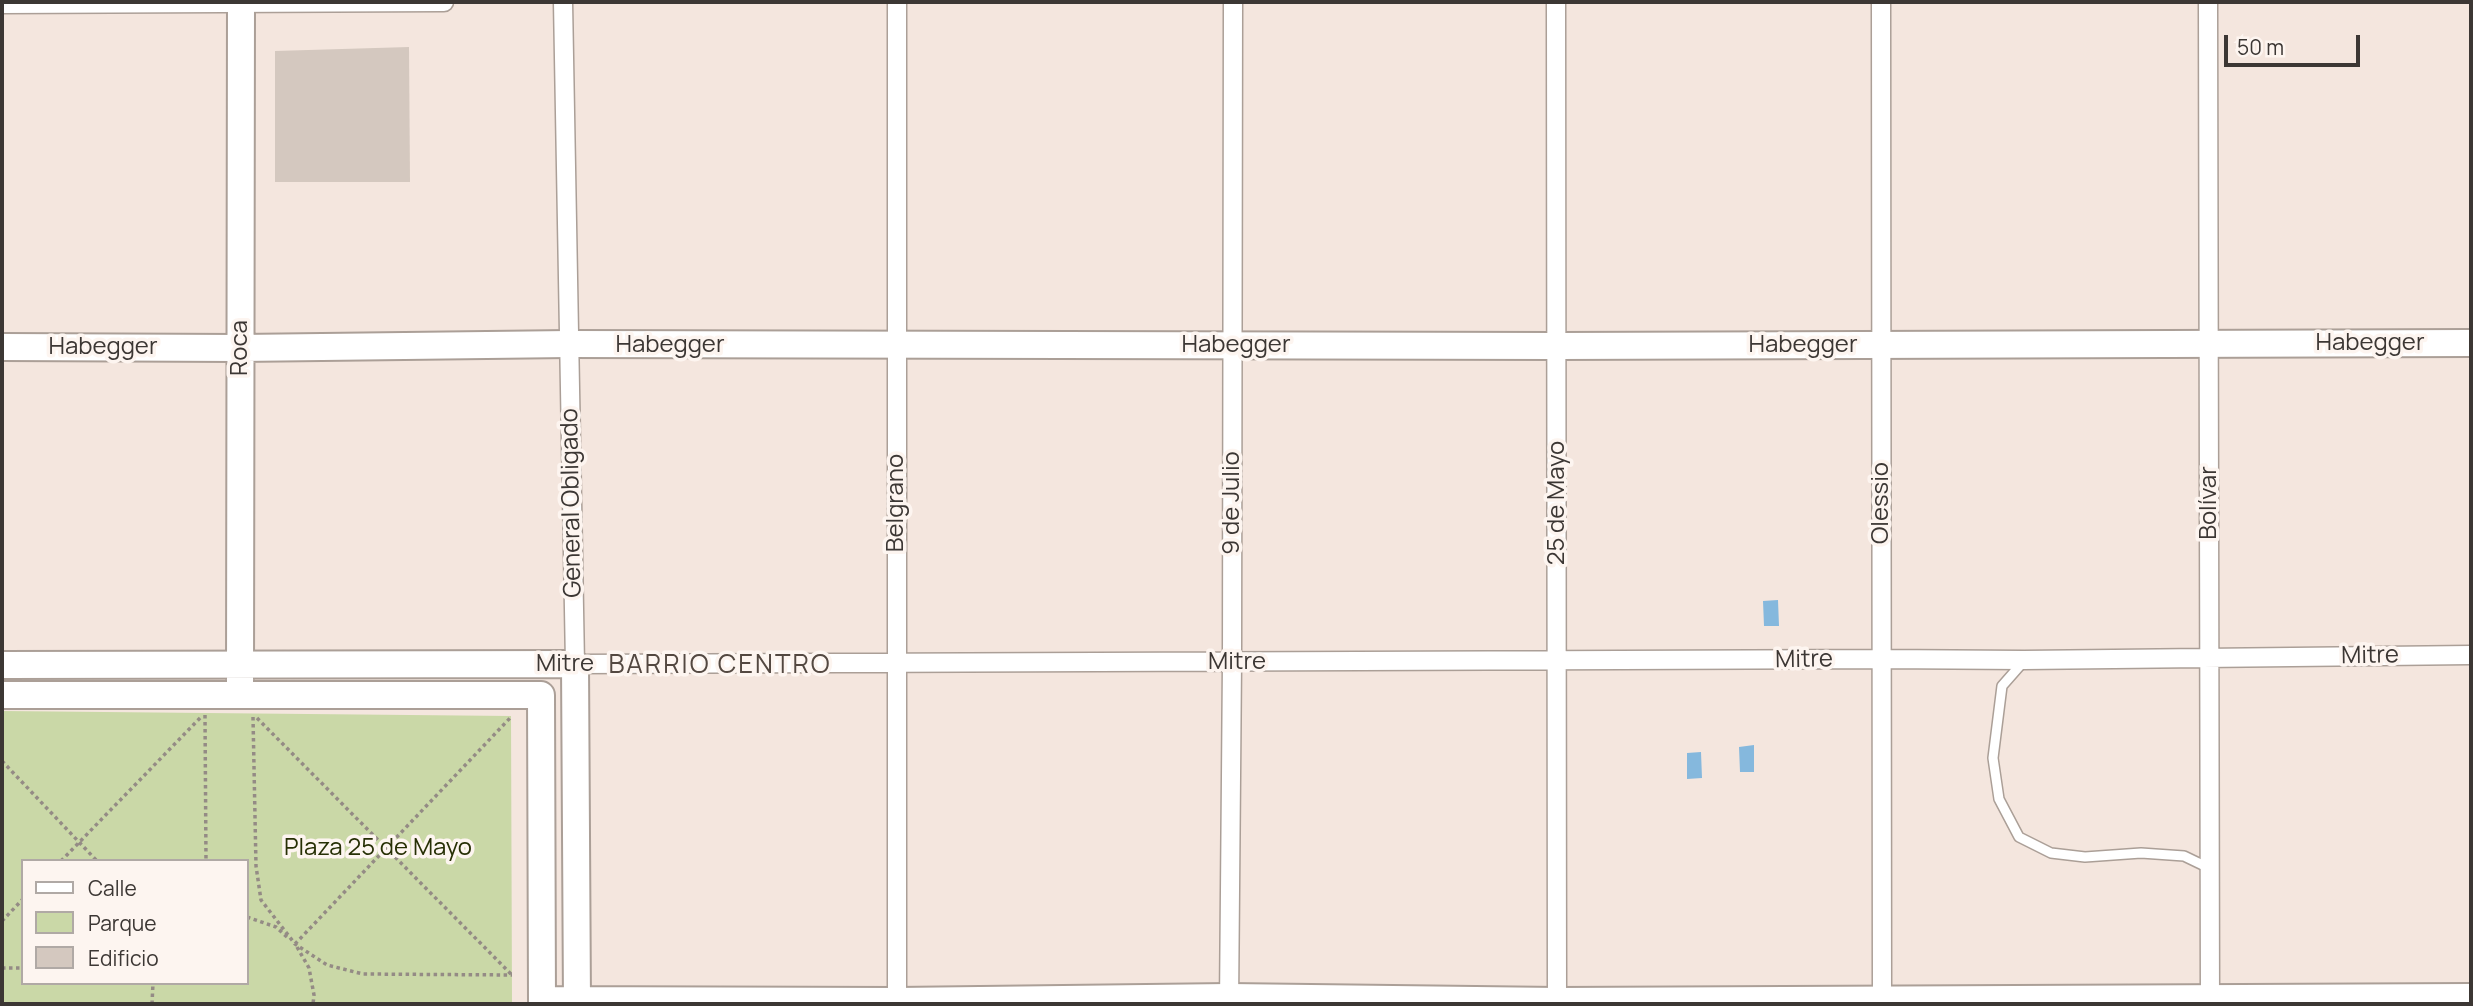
<!DOCTYPE html>
<html>
<head>
<meta charset="utf-8">
<style>
	body { margin:0 }
	#map { position:relative; width:2473px; height:1006px; overflow:hidden; background:#f4e6de; font-family:Manrope,sans-serif }
	canvas { display:block }
	.frame { position:absolute; inset:0; border:4px solid #3c3734; pointer-events:none }
	.legend { position:absolute; left:21px; top:859px; width:228px; height:126px; box-sizing:border-box; background:#fdf5f0; border:2px solid #b0a9a5; margin:0; padding:9px 12px; list-style:none; font-size:21px; color:#3c3734 }
	.legend li { display:flex; align-items:center; gap:14px; height:35px }
	.legend b { width:35px; border:2px solid #b0a9a5 }
	.scale { position:absolute; left:2224px; top:35px; width:136px; height:32px; box-sizing:border-box; border:4px solid #3c3734; border-top:0; padding-left:9px; font-size:21px; line-height:24px; white-space:nowrap; color:#3c3734; -webkit-text-stroke:5px #fdf5f0; paint-order:stroke }
</style>
</head>
<body>
<div id="map">
<canvas width="2473" height="1006"></canvas>
<div class="frame"></div>
<ul class="legend">
<li><b style="height:9px;background:#fff"></b>Calle</li>
<li><b style="height:19px;background:#cad8a7"></b>Parque</li>
<li><b style="height:19px;background:#d4c8bf"></b>Edificio</li>
</ul>
<div class="scale">50 m</div>
</div>
<script>
const g = document.querySelector('canvas').getContext('2d');
g.lineJoin = 'round';
function paint(path, color) {
  g.fillStyle = color;
  g.fill(path, 'evenodd');
}
function shape(rows) {
  const path = new Path2D();
  for (const r of rows) {
    path.moveTo(r[0], r[1]);
    for (let i = 2; i < r.length; i += 2) path.lineTo(r[i], r[i + 1]);
  }
  return path;
}
function trace(path, color, width, dash) {
  g.strokeStyle = color;
  g.lineWidth = width;
  g.lineCap = dash ? 'butt' : 'round';
  g.setLineDash(dash || []);
  g.stroke(path);
}
function label(font, color, halo, rows, align = 'center') {
  g.font = font + ' Manrope,sans-serif';
  g.lineWidth = 7;
  g.setLineDash([]);
  g.textBaseline = 'middle';
  g.strokeStyle = halo;
  g.fillStyle = color;
  for (const [text, x, y, turn = 0] of rows) {
    g.save();
    g.translate(x, y);
    g.rotate((+turn || 0) * Math.PI / 180);
    g.textAlign = isNaN(turn) ? turn : align;
    if (halo) g.strokeText(text, 0, 0);
    g.fillText(text, 0, 0);
    g.restore();
  }
}
paint(shape([
	[2,711,511,716,512,1004,2,1004],
	[23,861,247,861,247,983,23,983]
]), '#cad8a7');
paint(shape([
	[1778,600,1779,626,1764,626,1763,601],
	[1754,745,1754,772,1740,772,1739,747],
	[1701,752,1702,778,1687,779,1687,753]
]), '#85b8dd');
paint(shape([
	[409,47,410,182,275,182,275,51]
]), '#d4c8bf');
const lane = shape([
	[2024,661,2002,686,1993,758,1999,799,2019,837,2051,853,2085,857,2141,853,2184,856,2209,868]
]);
const street = shape([
	[563,2,575,664,1881,659,2024,660,2471,655],
	[1556,2,1557,1004],
	[1881,2,1882,1004],
	[2208,2,2210,1004],
	[2,4,444,2],
	[897,1004,897,2],
	[1229,1004,1232,662,1233,2]
]);
const secondary = shape([
	[2,347,240,348,569,344,1557,346,2471,343],
	[2,665,575,664,577,1004],
	[240,682,241,2],
	[2,695,541,695,542,1004],
	[542,1000,897,1001,1229,997,1557,1001,2471,997]
]);
trace(lane, '#ab9f97', 12);
trace(street, '#ab9f97', 21);
trace(secondary, '#ab9f97', 30);
trace(shape([
	[205,715,206,861],
	[253,717,256,866,261,900,295,944,327,965,363,974,512,975],
	[257,718,512,975],
	[2,761,97,861],
	[61,861,201,717],
	[247,917,276,927,287,937],
	[2,921,23,899],
	[295,944,511,717],
	[297,947,309,968,314,995,313,1004],
	[2,968,23,968],
	[152,1004,153,983]
]), '#948b85', 3.5, [3.5, 3.5]);
trace(lane, '#fff', 9);
trace(street, '#fff', 18);
trace(secondary, '#fff', 26);
label('24px', '#3c3734', '#fdf5f0', [
	["Habegger",2370,343],
	["Habegger",670,345],
	["Habegger",1236,345],
	["Habegger",1803,345],
	["Habegger",103,347],
	["Roca",240,348,-90],
	["General Obligado",572,503,-91],
	["Belgrano",896,503,-90],
	["9 de Julio",1232,503,-90],
	["25 de Mayo",1557,503,-90],
	["Olessio",1881,503,-90],
	["Bolívar",2209,503,-90],
	["Mitre",2370,656,-1],
	["Mitre",1804,660,-1],
	["Mitre",1237,662],
	["Mitre",565,664]
]);
label('24px', '#273005', '#fdf5f0', [
	["Plaza 25 de Mayo",378,848]
]);
g.letterSpacing = '2px';
label('26px', '#534841', '#fdf5f0', [
	["BARRIO CENTRO",720,666]
]);
g.letterSpacing = '0px';
</script>
</body>
</html>
